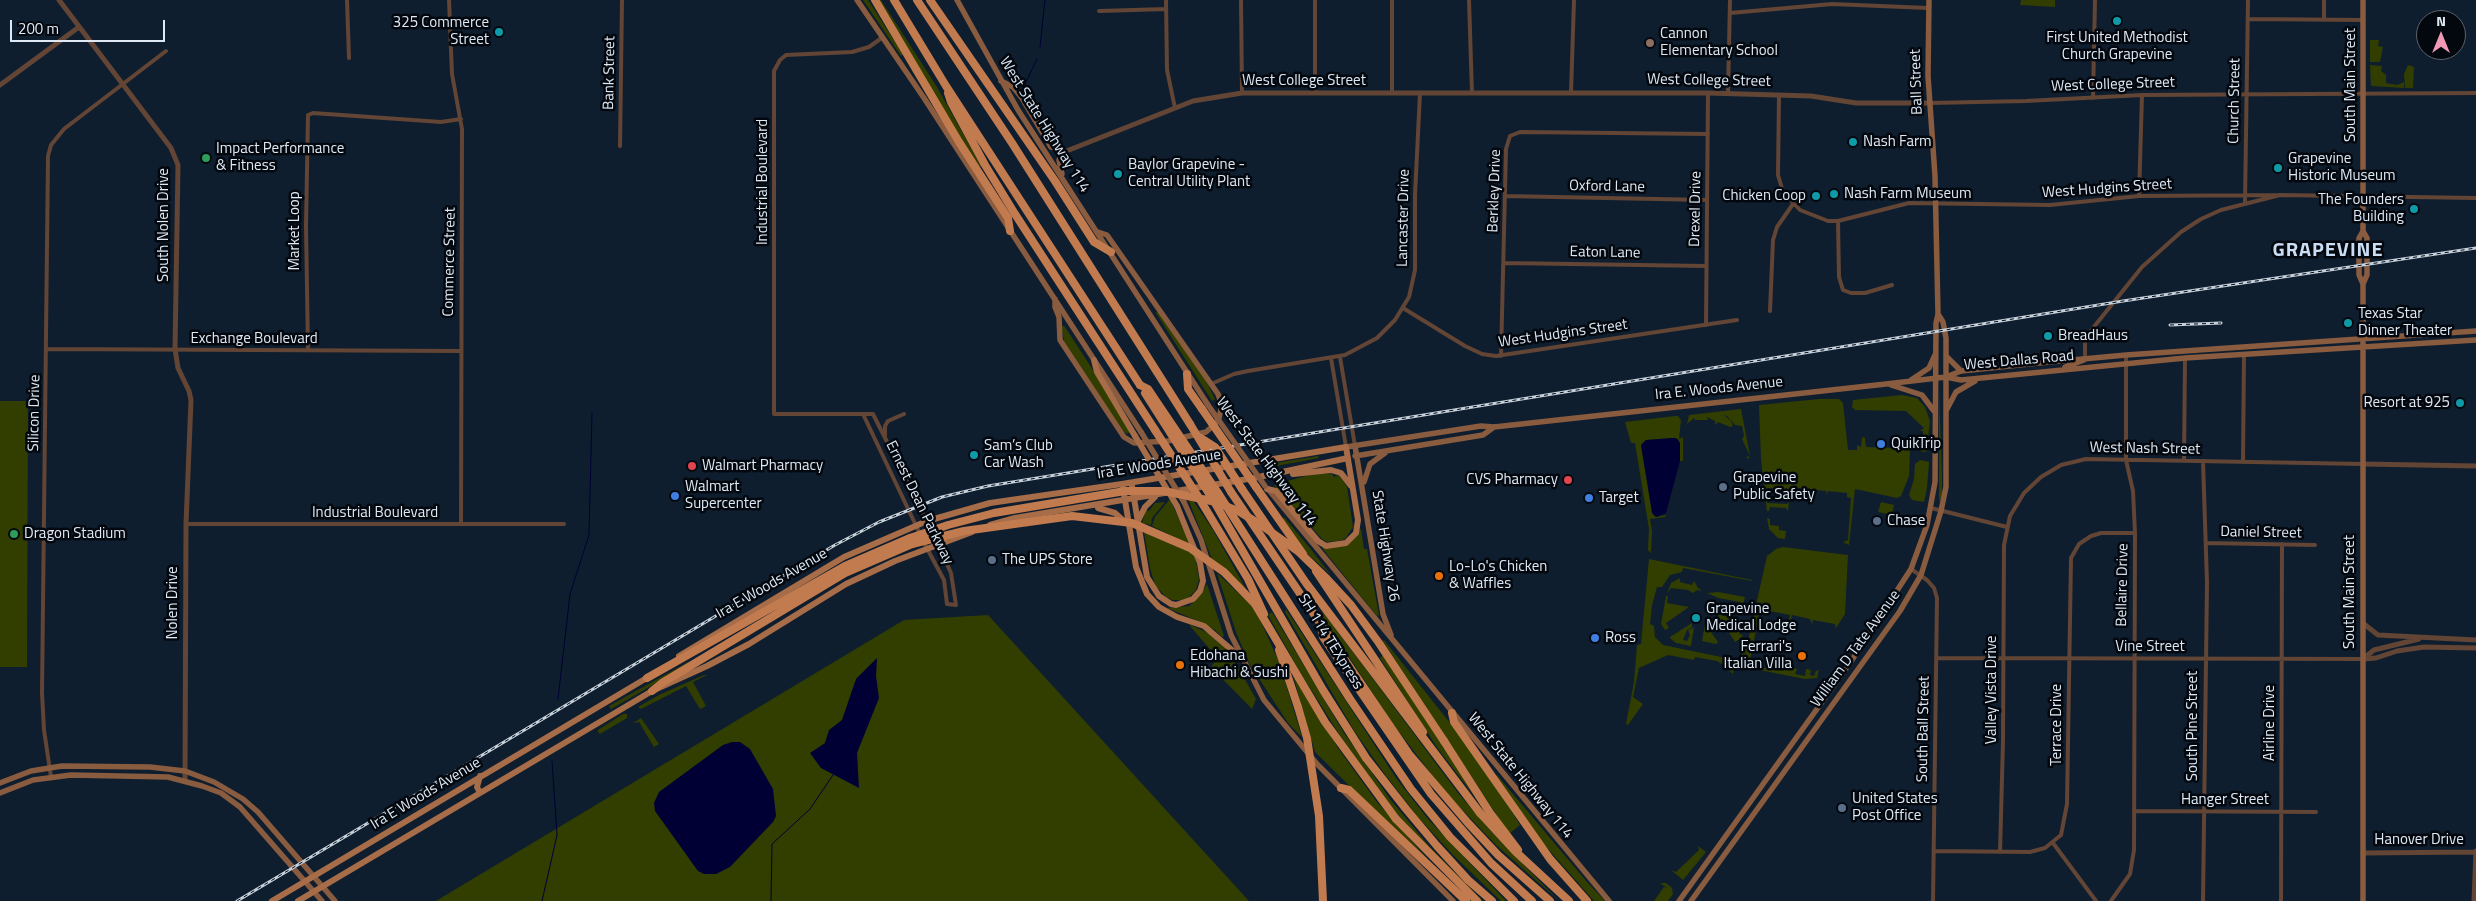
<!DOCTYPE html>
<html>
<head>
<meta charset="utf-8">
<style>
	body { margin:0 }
	#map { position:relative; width:2476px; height:901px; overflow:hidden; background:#0f1e2f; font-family:"Titillium Web",sans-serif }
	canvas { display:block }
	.north { position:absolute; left:2416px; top:10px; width:50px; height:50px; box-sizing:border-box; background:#03080f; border:1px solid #5b626b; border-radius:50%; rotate:0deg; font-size:14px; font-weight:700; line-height:20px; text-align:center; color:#dfe9f4 }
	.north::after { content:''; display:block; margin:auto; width:18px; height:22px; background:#f09ab5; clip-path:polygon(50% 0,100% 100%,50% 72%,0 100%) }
	.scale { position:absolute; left:10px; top:20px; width:155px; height:22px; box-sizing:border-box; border:2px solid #dfe9f4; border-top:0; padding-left:6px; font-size:15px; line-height:18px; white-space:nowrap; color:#dfe9f4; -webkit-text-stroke:4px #03080f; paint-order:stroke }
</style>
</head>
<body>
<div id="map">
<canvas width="2476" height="901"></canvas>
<div class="north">N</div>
<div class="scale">200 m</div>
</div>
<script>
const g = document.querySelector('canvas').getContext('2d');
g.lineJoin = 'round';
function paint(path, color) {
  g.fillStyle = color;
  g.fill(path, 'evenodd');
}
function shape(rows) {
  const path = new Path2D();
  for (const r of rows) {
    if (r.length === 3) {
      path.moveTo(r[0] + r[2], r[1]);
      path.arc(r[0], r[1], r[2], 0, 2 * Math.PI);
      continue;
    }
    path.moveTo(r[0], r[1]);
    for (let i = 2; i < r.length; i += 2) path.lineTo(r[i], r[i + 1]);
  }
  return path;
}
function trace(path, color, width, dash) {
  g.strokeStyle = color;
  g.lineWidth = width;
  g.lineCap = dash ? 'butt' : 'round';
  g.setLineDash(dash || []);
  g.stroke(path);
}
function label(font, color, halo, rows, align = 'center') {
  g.font = font + ' "Titillium Web",sans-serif';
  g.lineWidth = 5;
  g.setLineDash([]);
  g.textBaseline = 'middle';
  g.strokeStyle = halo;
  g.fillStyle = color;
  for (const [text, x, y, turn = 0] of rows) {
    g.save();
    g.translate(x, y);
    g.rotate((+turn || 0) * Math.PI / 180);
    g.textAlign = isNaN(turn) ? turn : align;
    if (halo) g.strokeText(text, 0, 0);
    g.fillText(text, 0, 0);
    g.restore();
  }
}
paint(shape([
	[863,0,868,0,903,54,901,56],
	[878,0,881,0,937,87,981,166,978,168],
	[2021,0,2055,0,2055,7,2020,5],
	[2370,40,2379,40,2378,46,2383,47,2380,62,2370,62],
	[2370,65,2382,66,2381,71,2386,75,2386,83,2397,85,2404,82,2404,88,2371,86],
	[2408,65,2414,67,2413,88,2405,88,2404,74],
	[1158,311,1206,381,1215,399,1212,401,1156,313],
	[1061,325,1065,327,1106,390,1130,432,1127,434,1122,430,1064,341],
	[1939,390,1942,473,1942,496,1939,502],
	[1902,395,1917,398,1925,407,1930,421,1928,439,1919,439,1923,438,1923,431,1920,431,1924,428,1906,411,1855,410,1852,407,1853,400],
	[1819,399,1839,399,1843,403,1848,450,1857,450,1857,445,1861,447,1862,437,1865,438,1866,447,1896,448,1897,441,1899,438,1903,438,1904,448,1910,450,1909,476,1901,496,1897,498,1855,489,1849,545,1843,542,1848,540,1851,498,1847,497,1847,493,1828,491,1827,495,1826,491,1816,490,1815,494,1814,490,1811,490,1811,494,1810,489,1795,488,1790,491,1789,489,1766,488,1767,503,1787,504,1789,502,1788,511,1786,508,1770,507,1769,511,1767,511,1761,459,1759,405],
	[0,401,28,401,27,667,0,667],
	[1741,409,1750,456,1748,459,1746,457,1750,456,1742,439,1744,436,1742,426,1735,425,1727,416,1724,415,1731,421,1733,426,1730,427,1718,422,1715,425,1715,421,1707,417,1708,420,1695,420,1694,418,1687,424,1689,415],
	[1675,416,1678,416,1681,420,1679,439,1683,437,1683,461,1678,461,1680,443,1678,439,1646,440,1641,445,1653,515,1656,517,1666,515,1665,517,1650,519,1652,531,1651,553,1648,550,1649,529,1635,443,1631,443,1625,422],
	[1924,446,6],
	[1318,456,1319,458,1276,466,1275,463],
	[1920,460,1929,462,1927,488,1924,502,1912,500,1909,495,1914,479,1915,464],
	[1316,473,1332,474,1334,477,1339,475,1347,487,1353,527,1345,539,1338,541,1327,542,1322,539,1274,485],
	[1170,499,1182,526,1180,527,1184,527,1189,544,1152,526,1155,517],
	[1188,499,1192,499,1213,530,1246,589,1212,559],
	[1165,502,1152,518,1151,525,1142,523,1146,510,1149,511,1155,503],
	[1881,502,1894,505,1892,515,1878,512],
	[1284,517,1309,547,1331,575,1303,550,1282,519],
	[1767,518,1770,519,1770,525,1779,526,1779,530,1786,531,1785,539,1778,538,1769,529],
	[1359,529,1361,529,1364,549,1367,549,1379,615,1377,616,1322,548,1344,546],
	[1144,531,1195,555,1199,579,1196,590,1189,597,1182,600,1172,600,1166,597,1155,585,1150,568],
	[1783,547,1848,555,1845,614,1836,628,1835,624,1813,620,1812,624,1810,619,1792,615,1791,620,1789,619,1790,615,1765,610,1764,615,1759,615,1749,665,1777,670,1777,665,1782,663,1797,669,1795,674,1805,676,1806,669,1811,670,1810,675,1814,676,1816,671,1819,670,1817,678,1805,679,1744,667,1734,668,1733,674,1726,668,1727,667,1717,661,1695,657,1694,660,1668,655,1639,668,1633,697,1643,704,1628,725,1626,724,1634,682,1637,645,1641,644,1649,559,1752,580,1752,581,1683,568,1682,572,1670,575,1662,587,1657,587,1652,605,1650,624,1654,626,1655,637,1663,645,1731,659,1743,658,1741,655,1747,645,1767,556,1776,549],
	[1217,573,1255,609,1262,624,1279,662,1302,737,1288,723,1249,663,1236,632],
	[1680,578,1680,582,1692,585,1694,581,1698,588,1702,591,1697,590,1693,593,1688,590,1671,588,1667,594,1671,583],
	[1207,584,1224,636,1222,637,1215,630,1196,620,1167,608,1189,606,1200,595],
	[1718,592,1745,597,1742,610,1740,608,1740,602,1718,598,1707,593],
	[1666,596,1668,596,1667,603,1689,607,1666,623,1669,628,1665,630,1661,624],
	[1286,609,1396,778,1428,819,1506,901,1501,901,1453,855,1417,816,1384,773,1355,732,1285,612],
	[1272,612,1344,733,1390,799,1430,847,1483,901,1480,901,1400,819,1339,734,1300,672,1268,615],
	[1323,612,1458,793,1488,828,1557,899,1496,845,1446,793,1393,724,1321,614],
	[1717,614,1742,620,1739,634,1743,635,1741,638,1735,642],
	[988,615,1249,901,436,901,904,620],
	[1692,623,1692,627,1687,630,1683,640,1687,641,1690,635,1688,630,1694,627,1691,646,1676,643,1671,639,1670,637],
	[1705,624,1718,642,1716,644,1702,641],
	[1191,625,1210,634,1227,648,1256,699,1252,709,1211,667,1214,663,1214,654,1190,626],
	[1384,640,1462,738,1497,788,1520,825,1509,834,1383,641],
	[1383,655,1482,804,1486,811,1438,749,1380,658],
	[690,661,677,671,611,709,609,706],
	[1292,672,1338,748,1377,802,1433,865,1431,866,1315,752],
	[704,675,707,675,693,682,706,706,700,709,686,686,641,709,638,707,659,695],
	[623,714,627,714,627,718,600,734,598,732,598,730],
	[641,718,659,744,654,747,639,722,633,723],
	[1497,775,1587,882,1605,901,1594,901,1543,843,1496,776],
	[1698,846,1706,852,1683,880,1671,870,1676,872,1699,850],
	[1660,883,1666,883,1672,888,1673,894,1668,901,1654,901,1664,887,1667,888]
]), '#313e00');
paint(shape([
	[1671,438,1676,438,1680,443,1680,461,1666,513,1656,517,1652,513,1641,445,1646,440],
	[877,658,876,676,879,698,857,753,859,788,821,768,810,753,825,743,829,730,842,720,856,679],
	[732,742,740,742,750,749,773,789,776,816,773,822,730,867,716,874,704,874,698,871,655,811,654,803,659,792,723,745]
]), '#000034');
trace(shape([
	[1040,47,1045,0],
	[1023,88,1037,59],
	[558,699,570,594,589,535,592,413],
	[542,901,557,835,552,761],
	[771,901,772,844,810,809,833,775]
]), '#000034', 1);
trace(shape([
	[347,0,349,58],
	[449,0,452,74,462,129,461,524],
	[1166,0,1167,70,1175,108],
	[1241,0,1242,93],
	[1469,0,1472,93],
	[2324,0,2324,20],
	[1099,11,1166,9],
	[1730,13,1832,4,1928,8],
	[2248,19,2363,20],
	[883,37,869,47,852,52,786,55,780,60,774,71,774,414,873,414,932,531],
	[1315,93,1315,0],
	[1392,93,1392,0],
	[1571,93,1574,0],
	[1728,94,1730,0],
	[1779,95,1778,175,1783,192,1800,210,1828,221,1838,221,1909,203,2050,205,2139,196,2280,195],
	[2093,98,2095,0],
	[1929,103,2026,101,2142,95,2476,93],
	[620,146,622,0],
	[1505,196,1707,200],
	[2139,196,2142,95],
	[2245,202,2248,0],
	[1838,221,1839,277,1843,290,1851,293,1865,293,1892,285],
	[1504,263,1706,266],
	[1403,308,1465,346,1482,354,1496,356,1737,320],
	[1770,311,1773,240,1777,227,1793,204],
	[1706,325,1708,93],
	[47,349,460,351],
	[308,350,306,226,308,115,313,113,441,122,461,119],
	[1501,356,1506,149,1510,136,1520,132,1708,134],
	[1340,357,1355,446],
	[1331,358,1346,447],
	[2085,359,2085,342,2089,333,2142,267,2181,232,2201,219,2221,210,2280,195,2476,198],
	[1211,384,1234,374,1248,371,1345,355,1377,338,1395,320,1409,297,1415,270,1415,195,1420,93],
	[863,414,920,534],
	[885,436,885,426,888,421,904,414],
	[2184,461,2185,358],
	[2203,461,2207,583,2203,901],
	[2243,462,2244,355],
	[1931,508,2007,527],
	[186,524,564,524],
	[923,541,944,580,947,604,956,605,951,573,938,544],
	[2206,543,2315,545],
	[1911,569,1927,580,1934,588,1937,598,1933,901],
	[1936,658,2363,659],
	[51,777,44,730,42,693,48,156,51,145,64,129,166,51],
	[2134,811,2316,812],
	[2053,843,2096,901],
	[1934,851,2030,852,2045,848,2061,835,2067,804,2071,558,2079,544,2091,536,2101,533,2135,533],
	[2000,852,2003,741,2004,545,2010,516,2024,493,2041,477,2061,465,2086,459,2363,464],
	[2111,901,2130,874,2134,850,2135,533,2133,491,2126,460,2126,355],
	[2281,901,2282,544]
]), '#624534', 4);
trace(shape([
	[59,0,171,148,178,165,175,349,178,368,189,391,191,400,186,524,185,780],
	[0,85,79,27],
	[1064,152,1193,101,1242,93,1708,93,1811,96,1856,103,1929,103],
	[2363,464,2476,466],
	[2364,624,2378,635,2476,640],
	[2364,658,2374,650,2419,639],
	[2363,659,2376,658,2397,651,2424,647,2476,648],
	[2363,853,2476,852],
	[2474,901,2476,851]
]), '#624534', 5);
trace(shape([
	[857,0,924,98,1141,432],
	[957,0,1018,110,1208,405],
	[1001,81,1013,87,1022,98,1051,147,1064,152,1059,160,1062,174],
	[2363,231,2359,238,2359,275,2363,284],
	[1055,299,1055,307,1059,317,1060,340,1124,437,1134,443,1168,441,1206,432,1215,424,1219,418,1222,405,1218,394,1107,235,1098,232],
	[1946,356,1961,371],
	[2065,367,2084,360],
	[1946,377,1961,380,2185,358,2476,340],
	[1911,380,1929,368,1935,355],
	[1891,385,1922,395,1934,411],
	[1947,409,1956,392,1975,381],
	[1355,446,1383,614,1391,635],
	[1346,447,1481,426,1494,427,1886,384,1946,377,1961,371,2039,363,2126,355,2476,331],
	[1355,456,1483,435,1494,427],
	[1364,482,1370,464,1385,453],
	[1268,489,1609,901],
	[1184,502,1201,540,1231,635,1264,700,1317,764,1453,901],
	[0,783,31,771,62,766,150,767,185,771,214,782,243,799,258,812,335,901],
	[0,793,33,780,71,775,168,777,202,786,221,793,240,807,322,901],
	[1679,901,1850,663,1911,569,1927,525,1935,482,1936,323,1938,314,1935,176,1928,76,1929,0],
	[1691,901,1900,611,1921,575,1941,511,1946,487,1946,338,1943,322,1938,314],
	[2363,901,2363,284,2367,275,2367,238,2363,231,2363,0]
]), '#895b3f', 5.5);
trace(shape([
	[1094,360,1097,372,1135,436],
	[1293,474,1331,470,1341,473,1351,486],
	[1132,486,1147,577,1159,596,1171,604,1176,605,1193,599,1200,591,1203,581,1200,563,1177,506],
	[1123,488,1136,567,1147,594,1159,607,1177,617,1204,626,1240,657],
	[1098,508,1115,513,1126,523],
	[1138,521,1145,507,1155,497],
	[990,525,1015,518,1254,478,1348,458],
	[679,656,844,557,927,521,990,503,1122,484,1346,447,1358,520,1356,533,1346,543,1326,546,1318,541,1276,491,1267,489],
	[480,776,477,787,480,793],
	[272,901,650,676],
	[298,901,652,691,707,666,749,644,846,584,895,561,972,532]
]), '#a76c48', 6);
trace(shape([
	[875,0,959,142,1008,218,1010,231],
	[894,0,946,86,1140,385],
	[917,0,1012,143,1190,424],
	[930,0,1055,181,1094,242,1111,252],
	[948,93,951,102,985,165,1015,214,1155,430],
	[1187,374,1188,389,1202,409],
	[1256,487,1303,554],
	[1242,489,1306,583,1480,813],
	[1231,492,1409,754,1468,823,1498,855,1550,901],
	[1218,493,1350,699,1411,789,1450,837,1514,901],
	[1199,498,1248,579,1264,614],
	[1212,498,1323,690,1366,758,1406,809,1437,846,1468,880,1492,901],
	[1316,571,1423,732],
	[1321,624,1323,637,1431,794,1491,863,1532,901],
	[1279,650,1298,707],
	[647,678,845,566,910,538],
	[652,691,662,683,845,573,912,544],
	[1452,713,1454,722,1550,859,1587,901],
	[1444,741,1490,813,1518,850],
	[1341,788,1349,790,1466,901],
	[1396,819,1477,901]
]), '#c27b4f', 8);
const rail = shape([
	[2170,325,2221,323],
	[237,901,835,545,879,522,942,497,988,486,2123,301,2476,248]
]);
trace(rail, '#c6d1dc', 3);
trace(rail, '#03080f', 1, [4]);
trace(shape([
	[1208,405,1265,486],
	[1141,432,1184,502]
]), '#895b3f', 5.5);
trace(shape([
	[1135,436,1177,506]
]), '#a76c48', 6);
trace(shape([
	[1140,385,1148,389,1218,493],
	[1145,393,1210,495],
	[1202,409,1256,487],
	[1190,424,1231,492],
	[1155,430,1199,498],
	[1201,438,1215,447,1242,489],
	[910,538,948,525,994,513,1125,491,1164,491,1216,502,1240,512,1264,527,1299,552,1327,579,1351,605,1379,643,1444,741],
	[912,544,964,531,1072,516,1132,523,1190,548,1224,572,1255,604,1325,722,1396,819],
	[1298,707,1307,738,1319,816,1323,901],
	[1480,813,1516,852,1569,901]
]), '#c27b4f', 8);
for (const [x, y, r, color] of [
	[2117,21,5,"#0f9aa8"],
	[499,32,5,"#0f9aa8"],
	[1650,43,5,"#8d6e63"],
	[1853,142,5,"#0f9aa8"],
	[206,158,5,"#2e9e5b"],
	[2278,168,5,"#0f9aa8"],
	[1118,174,5,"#0f9aa8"],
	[1834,194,5,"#0f9aa8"],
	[1816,196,5,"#0f9aa8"],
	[2414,209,5,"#0f9aa8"],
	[2348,323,5,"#0f9aa8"],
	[2048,336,5,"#0f9aa8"],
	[2460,403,5,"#0f9aa8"],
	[1881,444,5,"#3f7fe0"],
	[974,455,5,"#0f9aa8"],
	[692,466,5,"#e0444e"],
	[1568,480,5,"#e0444e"],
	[1723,487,5,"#5c6f8a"],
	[675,496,5,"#3f7fe0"],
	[1589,498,5,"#3f7fe0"],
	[1877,521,5,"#5c6f8a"],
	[14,534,5,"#2e9e5b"],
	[992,560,5,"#5c6f8a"],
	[1439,576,5,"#e8710a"],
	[1696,618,5,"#0f9aa8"],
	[1595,638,5,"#3f7fe0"],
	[1802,656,5,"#e8710a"],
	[1180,665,5,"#e8710a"],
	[1842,808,5,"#5c6f8a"]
]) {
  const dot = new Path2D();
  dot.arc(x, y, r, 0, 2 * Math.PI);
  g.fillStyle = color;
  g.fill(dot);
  trace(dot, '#03080f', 2);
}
label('15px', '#dfe9f4', '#03080f', [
	["325 Commerce",489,23,"right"],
	["Street",489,40,"right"],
	["Cannon",1660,34],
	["Elementary School",1660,51],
	["First United Methodist",2117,38,"center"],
	["Church Grapevine",2117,55,"center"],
	["Nash Farm",1863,142],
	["Impact Performance",216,149],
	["& Fitness",216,166],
	["Grapevine",2288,159],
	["Historic Museum",2288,176],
	["Baylor Grapevine -",1128,165],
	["Central Utility Plant",1128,182],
	["Nash Farm Museum",1844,194],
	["Chicken Coop",1806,196,"right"],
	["The Founders",2404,200,"right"],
	["Building",2404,217,"right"],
	["Texas Star",2358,314],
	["Dinner Theater",2358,331],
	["BreadHaus",2058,336],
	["Resort at 925",2450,403,"right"],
	["QuikTrip",1891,444],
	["Sam’s Club",984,446],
	["Car Wash",984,463],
	["Walmart Pharmacy",702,466],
	["Grapevine",1733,478],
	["Public Safety",1733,495],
	["CVS Pharmacy",1558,480,"right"],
	["Walmart",685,487],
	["Supercenter",685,504],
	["Target",1599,498],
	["Chase",1887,521],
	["Dragon Stadium",24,534],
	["The UPS Store",1002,560],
	["Lo-Lo's Chicken",1449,567],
	["& Waffles",1449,584],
	["Grapevine",1706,609],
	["Medical Lodge",1706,626],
	["Ross",1605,638],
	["Ferrari's",1792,647,"right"],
	["Italian Villa",1792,664,"right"],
	["Edohana",1190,656],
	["Hibachi & Sushi",1190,673],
	["United States",1852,799],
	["Post Office",1852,816]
], 'left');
label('15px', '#dfe9f4', '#03080f', [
	["Bank Street",610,73,-89],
	["West College Street",1304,81],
	["West College Street",1709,81,1],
	["Ball Street",1917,82,-92],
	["West College Street",2113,85,-2],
	["South Main Street",2351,85,-90],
	["Church Street",2235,101,-89],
	["West State Highway 114",1044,125,58],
	["Industrial Boulevard",763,182,-90],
	["Oxford Lane",1607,187,1],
	["West Hudgins Street",2107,189,-4],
	["Berkley Drive",1495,191,-88],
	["Drexel Drive",1696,209,-89],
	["Lancaster Drive",1404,218,-89],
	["South Nolen Drive",164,225,-90],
	["Market Loop",295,231,-90],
	["Eaton Lane",1605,253,1],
	["Commerce Street",450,262,-89],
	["West Hudgins Street",1563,334,-8],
	["Exchange Boulevard",254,339],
	["West Dallas Road",2019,361,-5],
	["Ira E. Woods Avenue",1719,389,-6],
	["Silicon Drive",35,413,-89],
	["West Nash Street",2145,449,1],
	["West State Highway 114",1266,462,53],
	["Ira E Woods Avenue",1159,465,-9],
	["Ernest Dean Parkway",919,503,64],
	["Industrial Boulevard",375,513],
	["Daniel Street",2261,533,1],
	["State Highway 26",1385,546,81],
	["Ira E Woods Avenue",772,584,-30],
	["Bellaire Drive",2123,585,-89],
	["South Main Street",2350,592,-90],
	["Nolen Drive",173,603,-90],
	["SH 114 TEXpress",1330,642,58],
	["Vine Street",2150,647],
	["William D Tate Avenue",1856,649,-54],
	["Valley Vista Drive",1992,690,-90],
	["Airline Drive",2270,723,-90],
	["Terrace Drive",2057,725,-90],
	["South Pine Street",2193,726,-90],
	["South Ball Street",1924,729,-89],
	["West State Highway 114",1520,776,51],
	["Ira E Woods Avenue",426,794,-31],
	["Hanger Street",2225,800],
	["Hanover Drive",2419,840]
]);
g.letterSpacing = '1px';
label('bold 20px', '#c9ddf4', '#03080f', [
	["GRAPEVINE",2328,251]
]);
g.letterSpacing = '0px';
</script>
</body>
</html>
